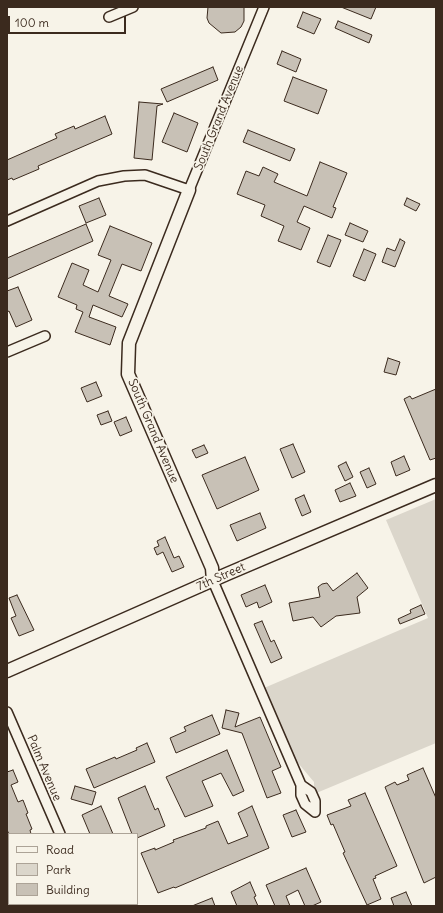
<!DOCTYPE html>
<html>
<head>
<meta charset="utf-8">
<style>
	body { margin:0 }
	#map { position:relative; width:443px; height:913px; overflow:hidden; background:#f7f3e8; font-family:Delius,sans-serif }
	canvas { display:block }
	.frame { position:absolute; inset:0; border:8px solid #3b2a1e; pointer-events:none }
	.legend { position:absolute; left:8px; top:833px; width:130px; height:72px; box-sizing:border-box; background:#f7f3e8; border:1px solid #aca397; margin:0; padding:5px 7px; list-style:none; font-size:12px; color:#3b2a1e }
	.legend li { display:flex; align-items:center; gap:8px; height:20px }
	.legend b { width:20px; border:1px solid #aca397 }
	.scale { position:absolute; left:8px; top:16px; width:118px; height:18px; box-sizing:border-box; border:2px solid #3b2a1e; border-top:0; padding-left:5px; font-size:12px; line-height:14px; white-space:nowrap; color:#3b2a1e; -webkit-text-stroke:3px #f7f3e8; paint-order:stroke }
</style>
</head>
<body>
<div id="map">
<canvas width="443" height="913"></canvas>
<div class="frame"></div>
<ul class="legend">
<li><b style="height:5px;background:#f7f3e8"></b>Road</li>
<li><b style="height:11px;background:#dbd6cb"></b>Park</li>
<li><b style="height:11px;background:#c8c1b6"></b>Building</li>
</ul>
<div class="scale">100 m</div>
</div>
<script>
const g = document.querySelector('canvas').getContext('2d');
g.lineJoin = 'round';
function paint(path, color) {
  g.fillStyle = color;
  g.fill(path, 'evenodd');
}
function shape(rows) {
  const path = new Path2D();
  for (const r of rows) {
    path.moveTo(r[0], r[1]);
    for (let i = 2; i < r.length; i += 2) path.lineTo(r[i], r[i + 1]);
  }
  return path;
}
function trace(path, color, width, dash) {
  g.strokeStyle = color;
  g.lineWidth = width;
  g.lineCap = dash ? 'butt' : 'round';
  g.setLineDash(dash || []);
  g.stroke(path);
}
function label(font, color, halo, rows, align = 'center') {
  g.font = font + ' Delius,sans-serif';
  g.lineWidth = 3.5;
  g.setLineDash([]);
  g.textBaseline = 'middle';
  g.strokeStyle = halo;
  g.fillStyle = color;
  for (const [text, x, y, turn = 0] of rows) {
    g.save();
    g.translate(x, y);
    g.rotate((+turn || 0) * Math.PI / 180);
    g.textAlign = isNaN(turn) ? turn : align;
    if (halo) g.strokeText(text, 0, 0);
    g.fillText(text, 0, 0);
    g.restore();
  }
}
paint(shape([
	[436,499,436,743,314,794,314,782,293,757,264,688,428,618,386,520]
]), '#dbd6cb');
const building = shape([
	[208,7,244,7,244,21,241,27,235,32,221,33,209,23,207,18,208,7],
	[341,7,376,7,371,19,341,7],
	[303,12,321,19,314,34,297,27,303,12],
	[338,21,372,35,369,43,335,28,338,21],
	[282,51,301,59,296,72,277,64,282,51],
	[213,67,218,80,167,102,161,89,213,67],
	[293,77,327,90,318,114,284,101,293,77],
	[139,102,163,104,157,106,152,160,134,158,139,102],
	[174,113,198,123,187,152,162,142,174,113],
	[105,116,112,134,38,166,39,169,13,180,12,178,7,180,7,160,57,138,55,134,74,126,75,129,105,116],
	[248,130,295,149,290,161,243,142,248,130],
	[320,162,347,173,333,207,336,208,332,218,304,206,297,222,310,228,301,250,278,241,284,226,261,216,265,205,237,194,246,171,259,176,263,167,278,174,274,182,307,196,320,162],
	[99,198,106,215,86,223,79,206,99,198],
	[407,198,420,204,416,211,404,205,407,198],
	[350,223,368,231,363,242,345,235,350,223],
	[86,224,93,241,7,279,7,258,86,224],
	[110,226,152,243,141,271,122,264,109,296,128,304,122,317,93,305,89,317,116,327,110,345,75,332,83,312,76,309,77,305,58,297,72,263,89,270,83,285,98,292,111,260,98,255,110,226],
	[328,235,341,240,330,267,317,262,328,235],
	[400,239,405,242,395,267,382,262,387,248,395,251,400,239],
	[364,249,376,254,365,281,353,276,364,249],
	[18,287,32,320,16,327,9,311,7,312,7,291,18,287],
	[388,358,400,362,396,375,384,372,388,358],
	[96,382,102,396,87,402,81,388,96,382],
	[436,389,436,458,430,460,404,399,410,396,412,399,436,389],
	[108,411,112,421,101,425,97,415,108,411],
	[126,417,132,431,120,436,114,422,126,417],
	[293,444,305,472,292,478,280,449,293,444],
	[204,445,208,453,196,458,192,450,204,445],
	[404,456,410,470,396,476,391,462,404,456],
	[245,457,259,490,217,509,202,475,245,457],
	[346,462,353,477,345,481,338,466,346,462],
	[369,468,376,484,367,488,360,472,369,468],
	[350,483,356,496,340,502,335,490,350,483],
	[304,495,311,512,302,516,295,499,304,495],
	[260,513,266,528,237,541,230,525,260,513],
	[165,537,174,558,179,556,184,567,172,572,163,552,157,555,154,548,159,546,157,541,165,537],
	[357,573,368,588,357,597,360,613,336,616,321,627,313,617,293,621,289,603,320,597,318,587,322,584,327,583,333,591,357,573],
	[265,585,272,602,259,608,257,602,246,607,241,595,265,585],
	[17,595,34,630,19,636,11,618,16,616,9,598,17,595],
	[421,605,425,614,400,624,398,619,411,613,410,610,421,605],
	[262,621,271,642,274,640,282,658,271,663,254,624,262,621],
	[226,710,239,713,235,727,260,717,281,767,272,771,281,793,267,798,242,733,222,728,226,710],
	[212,715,220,734,176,753,170,738,186,731,184,727,212,715],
	[147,743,155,762,94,788,86,769,115,757,116,759,137,750,136,748,147,743],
	[227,750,244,791,233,796,221,773,202,781,213,806,185,817,166,777,227,750],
	[423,768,436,798,436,877,424,883,385,787,395,782,397,785,409,780,407,775,423,768],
	[13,770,18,782,11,785,18,802,23,800,28,813,26,814,32,829,30,830,31,834,9,834,7,830,7,772,13,770],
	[75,786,96,792,92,805,71,799,75,786],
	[145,786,155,810,158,808,165,826,137,838,137,834,132,834,118,798,145,786],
	[365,793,397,866,375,876,376,878,373,879,381,899,367,905,343,853,345,852,333,824,331,825,327,815,351,806,348,800,365,793],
	[101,806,108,822,113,834,90,834,82,815,101,806],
	[252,806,269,848,175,888,174,887,158,893,141,853,155,848,155,850,174,842,173,840,206,828,206,826,218,821,228,844,248,836,238,813,252,806],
	[296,810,306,832,292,837,283,815,296,810],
	[306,868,321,902,312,906,305,906,298,890,286,896,290,906,275,906,266,885,306,868],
	[250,882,256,896,254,897,258,906,237,906,231,892,250,882],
	[406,892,412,906,394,906,391,898,406,892],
	[212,898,215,906,192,906,212,898]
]);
paint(building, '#c8c1b6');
trace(building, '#3b2a1e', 1);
const minor = shape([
	[109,17,133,7],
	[7,221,98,181,124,176,145,175,189,190,264,7],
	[7,352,45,336],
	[213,581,301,785,301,795,305,804,315,812],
	[7,712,60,834],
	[301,785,311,792,315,801,315,812],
	[7,874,9,879],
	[20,904,21,906],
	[90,904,91,906]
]);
const tertiary = shape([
	[189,190,129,343,128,374,212,568,213,581],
	[7,671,227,574,436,485]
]);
trace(minor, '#3b2a1e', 12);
trace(tertiary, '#3b2a1e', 15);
trace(minor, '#f7f3e8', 9);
trace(tertiary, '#f7f3e8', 12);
label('12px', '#3b2a1e', '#f7f3e8', [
	["South Grand Avenue",219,118,-68],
	["South Grand Avenue",153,431,67],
	["7th Street",221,577,-24],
	["Palm Avenue",44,768,67]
]);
</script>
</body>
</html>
